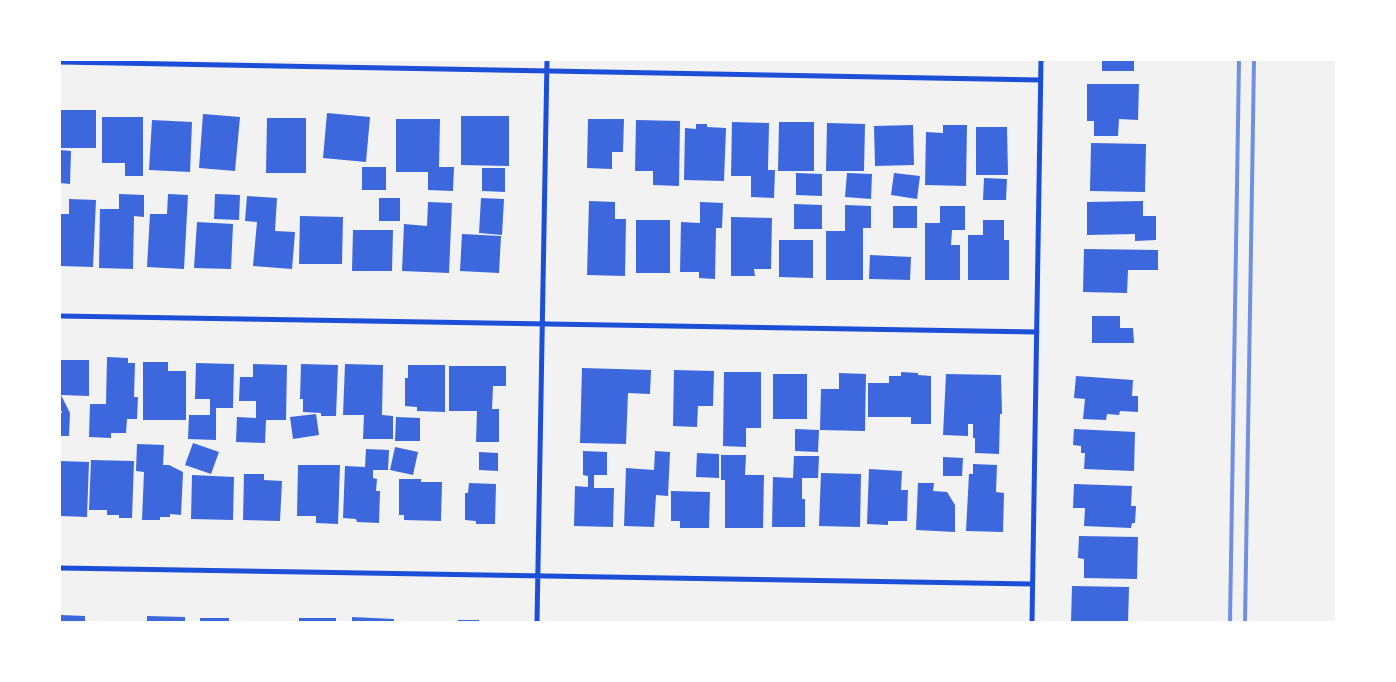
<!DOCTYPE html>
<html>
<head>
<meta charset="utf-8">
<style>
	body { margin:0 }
	#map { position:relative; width:1396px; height:682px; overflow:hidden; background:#f2f2f2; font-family:Bitter,serif }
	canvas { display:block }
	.frame { position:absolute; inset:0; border:61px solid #fff; pointer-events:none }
</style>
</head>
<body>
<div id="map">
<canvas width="1396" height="682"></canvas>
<div class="frame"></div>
</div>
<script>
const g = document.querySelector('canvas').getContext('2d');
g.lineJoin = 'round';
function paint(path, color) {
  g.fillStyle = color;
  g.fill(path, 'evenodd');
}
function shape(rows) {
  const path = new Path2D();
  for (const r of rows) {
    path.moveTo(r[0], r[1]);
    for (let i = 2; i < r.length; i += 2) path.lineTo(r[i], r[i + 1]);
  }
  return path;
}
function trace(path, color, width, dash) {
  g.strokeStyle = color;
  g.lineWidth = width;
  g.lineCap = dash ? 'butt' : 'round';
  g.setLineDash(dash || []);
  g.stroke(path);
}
paint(shape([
	[1102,60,1134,60,1134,71,1102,71],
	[1087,84,1139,84,1138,120,1119,119,1118,136,1094,136,1094,121,1087,121],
	[60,110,96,110,96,148,60,148],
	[327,113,370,117,366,162,323,158],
	[203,114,240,117,235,171,199,168],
	[461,116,509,116,509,166,461,165],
	[102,117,143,117,143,176,125,176,125,163,102,163],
	[267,118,306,118,306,173,266,173],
	[396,119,440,119,439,167,454,167,453,191,428,190,428,172,396,172],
	[588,119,624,119,623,152,612,152,612,169,587,168],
	[152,120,192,122,190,172,149,170],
	[636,120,680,121,679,186,653,185,653,171,635,171],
	[732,122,769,123,768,170,775,170,774,198,751,197,751,176,731,176],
	[779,122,814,122,814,171,778,171],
	[827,123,865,124,864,171,826,171],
	[696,124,707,124,707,127,726,128,724,181,684,180,685,128,696,129],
	[913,125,914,165,875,166,874,126],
	[943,125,967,125,966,186,925,185,926,132,943,133],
	[976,127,1007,127,1008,175,976,175],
	[1091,143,1146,144,1145,192,1090,191],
	[60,150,71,151,70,184,60,183],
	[362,167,386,167,386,190,362,190],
	[482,168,505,168,505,192,482,191],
	[796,173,822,174,822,196,796,195],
	[847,173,872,174,871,199,845,197],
	[894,173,920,176,917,199,891,195],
	[984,178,1007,179,1006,200,983,200],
	[119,194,144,195,144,217,134,216,133,269,99,268,100,209,119,209],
	[168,194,188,195,184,269,147,267,150,214,167,214],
	[215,194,240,195,239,220,214,219],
	[247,196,277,198,275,231,295,232,292,269,253,266,257,222,245,221],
	[379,198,400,198,400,221,379,221],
	[481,198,504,199,502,235,479,233],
	[69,199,96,200,93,267,60,266,60,214,69,214],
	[589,201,615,202,615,219,626,219,625,276,587,275],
	[1143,201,1143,216,1156,216,1156,240,1135,241,1135,234,1087,235,1087,202],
	[428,202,452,203,449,273,402,271,404,224,427,226],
	[700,202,723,203,722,228,716,228,715,279,699,278,699,272,680,272,681,222,700,223],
	[794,204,822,205,822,229,794,229],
	[845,205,871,206,871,228,863,228,863,280,826,280,826,231,845,231],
	[893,206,917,206,917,228,893,228],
	[940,206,965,206,965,230,952,230,951,245,960,245,960,280,925,280,925,223,940,223],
	[300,216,343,217,342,264,299,264],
	[731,217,772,218,771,269,754,269,755,276,731,276],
	[636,220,670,220,670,273,636,273],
	[983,220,1004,220,1004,240,1009,240,1009,280,968,280,968,235,983,235],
	[197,222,233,224,231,269,194,268],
	[353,230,393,230,392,271,352,271],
	[462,234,501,236,499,273,460,271],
	[779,240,813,240,813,278,779,277],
	[1084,249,1158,250,1158,270,1128,270,1127,293,1083,292],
	[870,255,911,257,910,280,869,279],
	[1092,316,1120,316,1120,328,1133,328,1134,343,1092,343],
	[107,357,128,358,128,363,135,363,134,397,138,397,137,419,127,419,126,433,111,433,111,438,89,437,90,404,106,404],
	[60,360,89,360,89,396,61,395,70,413,69,436,60,436,60,413,62,413,60,407],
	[143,362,168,362,168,371,186,371,186,420,143,420],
	[196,363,234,364,233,408,216,408,216,440,188,439,189,415,210,415,210,399,195,399],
	[253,364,287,365,286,420,266,420,265,443,236,442,237,417,256,418,256,401,239,401,240,377,253,377],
	[301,364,338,365,336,416,321,416,321,413,303,412,303,399,300,399],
	[345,364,383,365,382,415,393,416,393,439,363,439,364,415,343,415],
	[408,365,445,365,445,412,417,411,417,407,405,406,405,378,408,378],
	[449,366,506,366,506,386,493,386,492,409,499,409,499,442,476,442,477,411,449,411],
	[582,368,651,370,650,394,628,393,626,444,580,443],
	[674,370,714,371,713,406,698,406,697,427,673,426],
	[724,372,761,372,761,428,746,428,746,447,723,446],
	[901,372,918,373,918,375,931,376,931,424,911,424,911,417,868,417,868,383,889,383,889,376,901,376],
	[839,373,866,374,865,431,820,430,821,389,839,389],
	[773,374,807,374,807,419,773,419],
	[946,374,1001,375,1002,414,1000,414,999,454,975,453,975,438,973,438,973,424,968,424,968,436,943,435],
	[1076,376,1133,380,1132,396,1138,396,1138,412,1120,411,1119,415,1107,414,1106,420,1083,419,1085,399,1074,398],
	[316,414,319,435,293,439,290,417],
	[396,417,420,418,420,441,395,441],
	[795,429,819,430,818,452,795,451],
	[1074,429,1135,432,1134,471,1084,469,1085,453,1081,453,1081,446,1073,445],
	[193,443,219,452,211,474,185,465],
	[137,444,164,445,163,465,169,465,183,472,181,515,170,514,170,517,160,517,160,520,142,520,144,472,136,471],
	[395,447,418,452,413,475,390,470],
	[366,449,389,450,388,470,373,470,373,478,377,479,376,491,380,491,379,523,357,522,356,519,343,518,345,466,365,467],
	[583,451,607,452,607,475,594,475,594,488,614,488,613,527,574,526,575,486,588,487,588,476,583,475],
	[655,451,670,452,668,496,656,495,654,527,624,526,626,468,654,470],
	[479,452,498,453,498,471,479,470],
	[697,453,719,454,719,478,696,477],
	[721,455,746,455,745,475,764,475,763,528,725,528,725,480,721,480],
	[794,456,819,456,818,478,802,478,802,499,805,499,805,527,772,527,773,477,793,478],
	[943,457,963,458,962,476,943,476],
	[91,460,134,461,132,518,119,518,119,515,107,515,107,510,89,510],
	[60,461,89,462,87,517,60,516],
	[973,464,997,465,996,492,1004,493,1003,532,966,531,969,474,973,474],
	[298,465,340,465,338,524,316,523,316,516,297,516],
	[869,469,902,471,901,490,908,490,907,521,888,521,888,525,867,524],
	[821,473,861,474,860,527,819,526],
	[244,474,264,474,264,480,282,481,280,521,243,520],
	[192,475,234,477,233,520,191,519],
	[399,479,421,479,421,482,442,482,441,521,404,520,404,515,399,515],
	[469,483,496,484,495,524,476,524,476,521,465,520,465,493,468,493],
	[918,483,934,483,933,491,947,492,955,505,955,532,916,530],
	[1074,484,1132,486,1131,506,1136,506,1135,523,1132,523,1131,528,1084,526,1085,508,1073,508],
	[671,491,710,492,709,528,680,528,680,521,671,521],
	[1079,536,1138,537,1137,579,1084,578,1084,559,1078,558],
	[1072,586,1129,587,1128,622,1071,622],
	[60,615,85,616,85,622,60,622],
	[147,616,185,617,185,622,147,622],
	[352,617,394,619,394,622,352,622],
	[200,618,229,618,229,622,200,622],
	[299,618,336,618,336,622,299,622],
	[458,620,479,620,479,622,458,622]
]), '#3d67dc');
trace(shape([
	[60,62,1040,80],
	[60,316,1037,332],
	[60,568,1032,584],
	[537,622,547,60],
	[1032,622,1041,60]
]), '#1d4ed8', 5);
trace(shape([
	[1230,622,1239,60],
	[1245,622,1254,60]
]), '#7290e2', 4);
</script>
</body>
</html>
